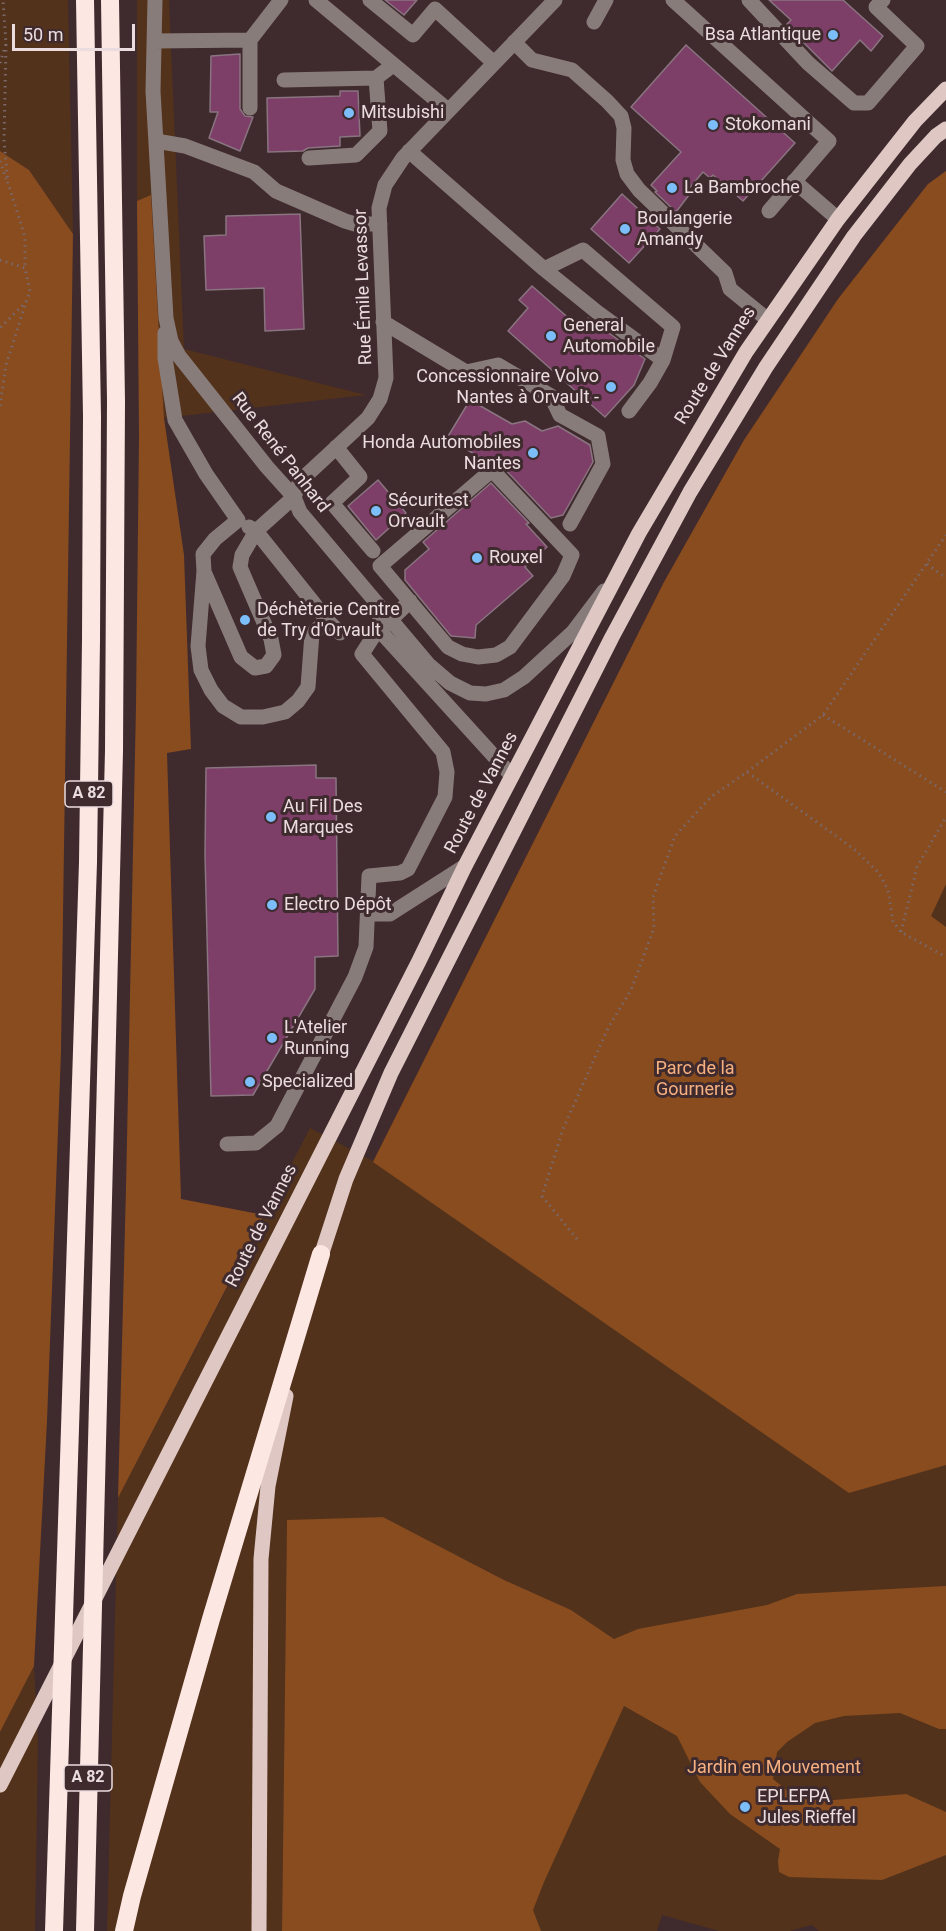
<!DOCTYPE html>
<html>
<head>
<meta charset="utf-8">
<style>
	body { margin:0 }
	#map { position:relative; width:946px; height:1931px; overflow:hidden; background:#3f2a2e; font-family:Roboto,sans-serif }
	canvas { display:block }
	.scale { position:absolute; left:12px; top:24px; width:123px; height:27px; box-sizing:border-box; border:3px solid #ebdddf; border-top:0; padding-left:8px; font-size:18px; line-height:21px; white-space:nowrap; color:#ebdddf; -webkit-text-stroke:4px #3f2a2e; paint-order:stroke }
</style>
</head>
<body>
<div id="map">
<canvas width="946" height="1931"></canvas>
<div class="scale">50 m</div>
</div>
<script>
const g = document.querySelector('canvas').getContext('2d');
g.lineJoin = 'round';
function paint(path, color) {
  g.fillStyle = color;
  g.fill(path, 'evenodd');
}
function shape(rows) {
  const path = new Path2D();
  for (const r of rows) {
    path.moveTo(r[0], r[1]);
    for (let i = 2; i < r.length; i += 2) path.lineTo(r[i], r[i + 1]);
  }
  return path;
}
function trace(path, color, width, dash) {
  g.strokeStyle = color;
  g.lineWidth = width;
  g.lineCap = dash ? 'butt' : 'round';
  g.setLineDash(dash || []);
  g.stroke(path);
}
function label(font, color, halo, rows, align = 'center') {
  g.font = font + ' Roboto,sans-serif';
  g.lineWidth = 6;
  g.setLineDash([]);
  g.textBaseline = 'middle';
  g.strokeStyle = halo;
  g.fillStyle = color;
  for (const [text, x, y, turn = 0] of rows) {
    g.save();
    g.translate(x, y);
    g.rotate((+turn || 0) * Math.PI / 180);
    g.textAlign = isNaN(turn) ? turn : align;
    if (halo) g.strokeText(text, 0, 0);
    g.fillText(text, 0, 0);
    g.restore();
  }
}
paint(shape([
	[0,0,68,0,73,234,29,170,0,151],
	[137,0,169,0,184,349,366,395,164,418,151,196,137,201],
	[946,171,946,1931,819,1931,812,1925,790,1931,719,1931,662,1915,657,1931,494,1931,628,1636,614,1639,571,1610,502,1579,383,1517,287,1521,282,1931,107,1931,118,1498,310,1128,373,1161,664,582,744,440,838,299,928,184],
	[34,1666,38,1741,35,1931,0,1931,0,1732]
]), '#53321b');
paint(shape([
	[0,151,29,170,73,234,61,1052,47,1421,34,1666,0,1732],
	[946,171,946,884,931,916,946,927,946,1465,849,1493,373,1162,664,582,744,440,838,299,928,184],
	[151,195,164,418,184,555,191,749,167,753,181,1199,264,1215,118,1498,126,1187,136,705,139,436,137,201],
	[383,1517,502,1579,571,1610,614,1639,638,1629,767,1605,797,1594,946,1586,946,1729,939,1729,900,1713,844,1716,815,1723,787,1742,777,1752,773,1779,795,1797,834,1800,906,1794,946,1812,946,1855,882,1880,789,1877,779,1872,778,1861,780,1849,730,1814,700,1782,677,1736,624,1706,544,1882,533,1910,541,1931,282,1931,287,1520]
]), '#884c1f');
const building = shape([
	[385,0,417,0,404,15,385,0],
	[769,0,843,0,883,36,871,51,860,40,832,71,791,30,792,29,787,24,791,20,769,0],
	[686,45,795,143,743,201,713,175,710,178,703,172,686,192,689,195,676,212,655,192,657,191,651,185,681,152,631,107,686,45],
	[240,54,240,109,245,116,253,117,240,151,209,138,218,112,210,112,211,56,240,54],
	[340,91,358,91,360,136,340,137,340,146,308,148,303,151,268,152,267,98,340,96,340,91],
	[622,194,660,229,629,263,591,229,622,194],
	[300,214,304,329,265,331,264,288,206,290,204,236,226,235,226,216,300,214],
	[532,286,580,328,588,318,645,359,634,385,605,417,508,331,528,308,519,300,532,286],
	[470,400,512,424,525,421,542,431,558,426,590,445,593,462,563,515,551,518,499,463,494,461,488,462,447,438,470,400],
	[378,480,406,513,376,540,348,506,378,480],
	[491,483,529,523,526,524,547,547,525,567,533,576,476,625,475,638,451,636,405,580,405,570,429,549,423,542,491,483],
	[316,765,316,778,336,778,338,956,315,957,315,989,253,1095,211,1096,205,855,206,768,316,765]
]);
paint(building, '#7d3f67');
trace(building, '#897480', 1.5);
trace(shape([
	[6,44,4,141,8,183,25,237,25,268],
	[0,63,6,44,3,0],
	[0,161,6,179],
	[0,260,25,268,30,291,26,302,0,328],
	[0,406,6,365,26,302],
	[927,564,946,578],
	[823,715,946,792],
	[747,772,823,715,946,535],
	[901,932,917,867,946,817],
	[577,1239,542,1196,563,1129,608,1028,631,990,654,928,653,897,675,836,711,797,747,772,854,849,879,873,888,890,893,922,901,932,946,957]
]), '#7a686b', 3, [1.5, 4.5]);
trace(shape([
	[155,0,153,91,166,318,171,341,179,356,267,467,294,497,300,512,429,665,450,683,470,693,486,694,504,690,524,677,573,632,604,591],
	[316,0,448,110],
	[370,0,413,35,435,9,494,63],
	[673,0,829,141,769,211],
	[749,0,808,63,854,103,868,103,917,46,876,7,883,0],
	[594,22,606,0],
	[154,41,250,40],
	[514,42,532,60,572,70,607,101,621,116,624,128,623,160,627,174,639,190,725,273,730,289,768,320],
	[284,80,376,78],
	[250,108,250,40,281,0],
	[156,141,185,146,254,172,276,191,345,221,355,224,380,224],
	[409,151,544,269,583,250,673,327,663,360,650,383,629,411],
	[309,158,356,155,380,131,376,78,393,65],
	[794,181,838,219],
	[544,269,597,312,663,360],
	[383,322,466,372,498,365,551,396,560,415,598,436,603,464,570,524],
	[165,333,165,358,175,420,206,474,238,520,215,539,203,554,204,571,198,646,201,670,211,690,223,706,241,717,263,717,285,712,298,701,308,687,312,634,327,620],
	[336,447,360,477,332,503,373,551],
	[492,470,572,555,563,576,510,647,496,655,478,657,462,654,448,647,380,566,492,470],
	[205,574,241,657,255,668,266,666,274,655,271,639,240,567,242,555,256,531,249,527],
	[378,623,380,631,512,776],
	[340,633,327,620,256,531,294,497,300,481,368,418,380,399,386,378,379,208,385,185,403,158,555,0],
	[368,914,390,914,465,866],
	[227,1144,256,1143,277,1126,355,977,366,947,369,876,400,873,408,869,445,797,447,772,443,752,362,654,373,637,410,601]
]), '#887c7a', 15);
trace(shape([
	[318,1265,346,1179,391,1073,612,637,690,492,766,367,854,236,910,164,936,136,946,129],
	[0,1785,419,961,465,866,639,533,746,352,838,219,915,121,946,89],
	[259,1931,261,1559,268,1486,286,1396]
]), '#dfc8c4', 15);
trace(shape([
	[54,1931,88,862,91,640,92,416,85,0],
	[85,1931,114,751,116,401,110,0],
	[124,1931,132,1896,211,1619,321,1254]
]), '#fde7e3', 18);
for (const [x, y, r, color] of [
	[833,35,6,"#7cbef9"],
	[349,113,6,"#7cbef9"],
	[713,125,6,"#7cbef9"],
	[672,188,6,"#7cbef9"],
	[625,229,6,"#7cbef9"],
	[551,336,6,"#7cbef9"],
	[611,387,6,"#7cbef9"],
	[533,453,6,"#7cbef9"],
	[376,511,6,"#7cbef9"],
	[477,558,6,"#7cbef9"],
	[245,620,6,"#7cbef9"],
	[271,817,6,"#7cbef9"],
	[272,905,6,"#7cbef9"],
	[272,1038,6,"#7cbef9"],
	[250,1082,6,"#7cbef9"],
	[745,1807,6,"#7cbef9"]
]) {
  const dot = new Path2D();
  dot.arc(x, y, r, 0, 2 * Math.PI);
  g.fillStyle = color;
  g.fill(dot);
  trace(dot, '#3f2a2e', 2);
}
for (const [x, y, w] of [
	[89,794,48],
	[88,1778,48]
]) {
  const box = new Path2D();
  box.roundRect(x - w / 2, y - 13, w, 26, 4.5);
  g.fillStyle = '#3f2a2e';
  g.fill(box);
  trace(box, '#ebdddf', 1.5);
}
label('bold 16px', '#ebdddf', null, [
	["A 82",89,794],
	["A 82",88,1778]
]);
label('18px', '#ebdddf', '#3f2a2e', [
	["Bsa Atlantique",821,35,"right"],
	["Mitsubishi",361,113],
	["Stokomani",725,125],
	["La Bambroche",684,188],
	["Boulangerie",637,219],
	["Amandy",637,240],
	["General",563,326],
	["Automobile",563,347],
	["Concessionnaire Volvo",599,377,"right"],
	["Nantes à Orvault -",599,398,"right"],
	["Honda Automobiles",521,443,"right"],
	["Nantes",521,464,"right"],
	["Sécuritest",388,501],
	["Orvault",388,522],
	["Rouxel",489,558],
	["Déchèterie Centre",257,610],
	["de Try d'Orvault",257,631],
	["Au Fil Des",283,807],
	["Marques",283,828],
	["Electro Dépôt",284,905],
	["L'Atelier",284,1028],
	["Running",284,1049],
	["Specialized",262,1082],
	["EPLEFPA",757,1797],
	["Jules Rieffel",757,1818]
], 'left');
label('18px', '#ebdddf', '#3f2a2e', [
	["Rue Émile Levassor",364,287,-92],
	["Route de Vannes",716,366,-58],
	["Rue René Panhard",280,453,52],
	["Route de Vannes",482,793,-62],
	["Route de Vannes",262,1226,-63]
]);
label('18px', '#f7b181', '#3f2a2e', [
	["Parc de la",695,1069],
	["Gournerie",695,1090],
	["Jardin en Mouvement",774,1768]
]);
</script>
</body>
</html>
